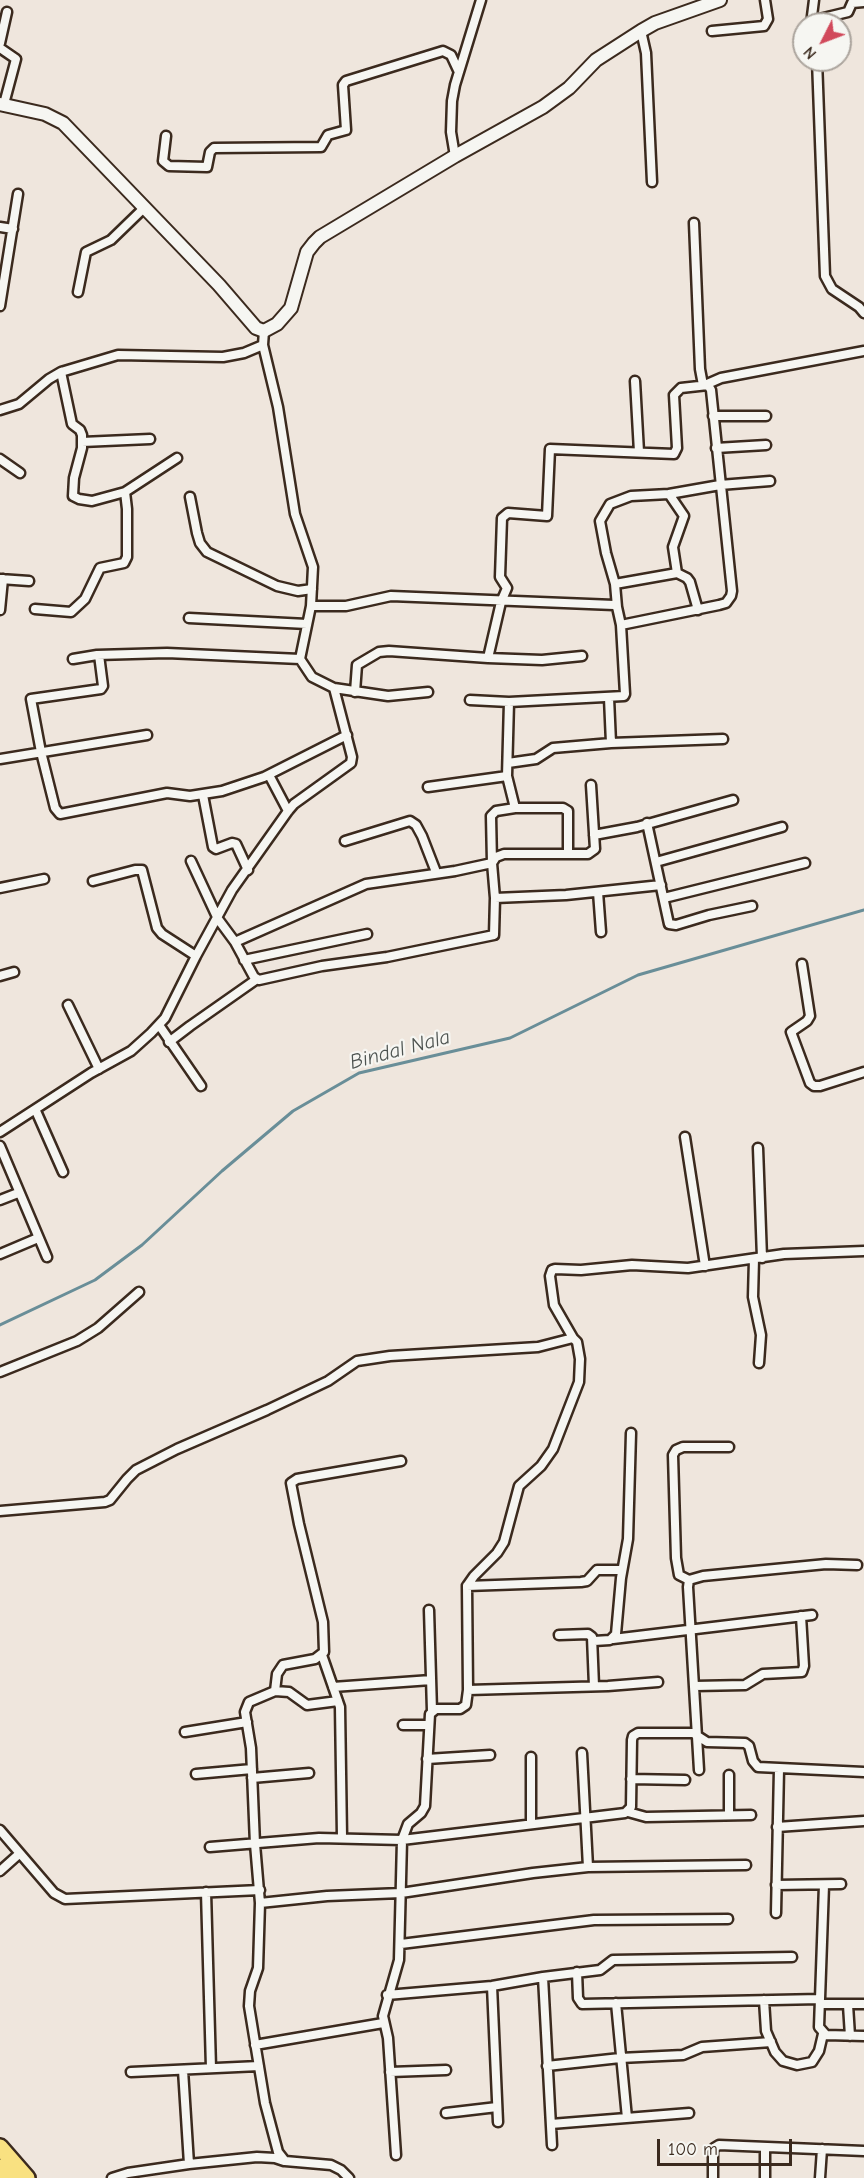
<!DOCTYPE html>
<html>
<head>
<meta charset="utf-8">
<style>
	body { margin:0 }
	#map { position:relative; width:864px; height:2178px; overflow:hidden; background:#efe6dd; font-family:"Comic Neue",sans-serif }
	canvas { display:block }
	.north { position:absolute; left:792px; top:12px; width:60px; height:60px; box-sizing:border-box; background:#f6f6f2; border:2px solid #aba49d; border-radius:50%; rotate:228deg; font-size:16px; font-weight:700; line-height:24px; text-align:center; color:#3b2a1e }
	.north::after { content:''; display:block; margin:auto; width:21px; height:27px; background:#d1495b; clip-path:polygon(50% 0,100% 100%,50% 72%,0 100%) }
	.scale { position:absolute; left:657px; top:2139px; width:135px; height:27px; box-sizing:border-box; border:3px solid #3b2a1e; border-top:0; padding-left:8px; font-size:18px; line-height:21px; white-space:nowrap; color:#3b2a1e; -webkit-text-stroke:4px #f6f6f2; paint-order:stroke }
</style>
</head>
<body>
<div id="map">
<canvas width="864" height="2178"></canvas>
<div class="north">N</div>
<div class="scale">100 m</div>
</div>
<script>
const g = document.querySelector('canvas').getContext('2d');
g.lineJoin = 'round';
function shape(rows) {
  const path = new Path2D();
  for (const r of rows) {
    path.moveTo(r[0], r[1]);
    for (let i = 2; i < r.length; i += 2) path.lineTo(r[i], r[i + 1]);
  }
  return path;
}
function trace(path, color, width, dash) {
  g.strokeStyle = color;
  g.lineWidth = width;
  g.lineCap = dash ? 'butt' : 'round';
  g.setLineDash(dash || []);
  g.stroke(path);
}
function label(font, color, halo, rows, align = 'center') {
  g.font = font + ' "Comic Neue",sans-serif';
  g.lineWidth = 4.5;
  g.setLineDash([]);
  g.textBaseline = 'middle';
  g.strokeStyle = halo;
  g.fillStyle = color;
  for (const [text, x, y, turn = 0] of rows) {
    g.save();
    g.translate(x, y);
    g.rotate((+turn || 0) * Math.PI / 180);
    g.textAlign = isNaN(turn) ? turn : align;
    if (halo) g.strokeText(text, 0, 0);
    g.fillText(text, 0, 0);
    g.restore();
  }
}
trace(shape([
	[0,1325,95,1280,142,1245,222,1171,293,1111,359,1073,510,1038,638,975,864,910]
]), '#698e98', 3);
const street = shape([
	[811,21,848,12,852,3,864,2],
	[811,24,814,0],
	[641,31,646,53,652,182],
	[712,31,764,26,768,19,765,0],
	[0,43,7,12],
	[0,48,16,59,4,104],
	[817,60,825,276,832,289,859,307,864,313],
	[166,136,163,161,169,166,207,167,210,152,214,148,321,147,328,135,346,130,343,85,346,81,443,51,451,55,458,70],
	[455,156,451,132,452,101,455,85,481,0],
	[694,223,700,369,703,385],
	[0,227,13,229],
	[78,292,86,252,111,240,144,208],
	[0,306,18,194],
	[264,331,263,345,278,407,295,514,313,567,311,606,300,659,312,677,334,688],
	[61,372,118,355,223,357,244,353,263,345],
	[635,381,639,452],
	[705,385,721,378,864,351],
	[0,410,19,404,49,379,61,372,72,424,80,430,82,435,82,448,74,478,73,496,79,499,92,501,125,492,127,509,127,557,124,563,100,568,85,599,71,612,35,609],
	[713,416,766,416],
	[82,442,150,439],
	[716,448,766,445],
	[0,459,20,473],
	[125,492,177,458],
	[669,494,720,485,770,481],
	[190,497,197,533,200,543,207,552,277,586,298,591,312,589],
	[0,579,29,581],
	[615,584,677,573,687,578,690,582,698,610],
	[311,606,346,606,391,596,614,605,617,607,621,625,625,694,624,696,509,702,470,700],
	[617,607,615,584,606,553,600,521,610,504,631,496,669,494,684,516,673,547,677,573],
	[0,610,3,579],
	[189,618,307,624],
	[99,655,103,686,101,689,31,699,41,752,55,808,60,814,167,793,190,796,222,791,264,777,347,735],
	[488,658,542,660,582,656],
	[73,659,97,655,167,653,300,659],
	[355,692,357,665,379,652,389,651,488,658,501,602,507,588,500,577,502,518,508,513,547,516,550,449,674,454,677,448,674,395,681,388,708,385,711,390,732,591,731,596,726,603,719,605,621,625],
	[609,698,611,743],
	[0,759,147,735],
	[508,763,536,759,553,748,611,743,723,739],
	[269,775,288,811],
	[428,787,507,776],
	[203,795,213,847,216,849,232,843,236,844,248,870],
	[647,823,669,924,676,925,709,915,752,906],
	[594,835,637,827,733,800],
	[345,841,410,821,416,825,422,836,436,872],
	[568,854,588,854,595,849,591,785],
	[191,861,218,919,235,942,254,977,259,980,322,966,387,957,494,935,495,898,492,863,491,816,496,811,515,808],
	[656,862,782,827],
	[93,881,135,870,142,870,157,928,162,934,196,956],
	[0,888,44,879],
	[598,892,601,932],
	[495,898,566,895,661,885],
	[664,898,805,863],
	[235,942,366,884,455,871,492,863,496,857,504,854,568,854,568,811,563,808,515,808,507,776,509,702],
	[244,960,367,934],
	[802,964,810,1016,807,1021,791,1032,810,1083,814,1086,820,1086,864,1072],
	[0,976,14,972],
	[68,1005,99,1069],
	[159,1025,201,1086],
	[169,1042,190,1026,257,979],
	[36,1111,63,1172],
	[0,1132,91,1073,131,1051,151,1033,165,1018,196,956,232,890,288,811,294,804,351,763,352,757,334,688,388,696,428,692],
	[685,1137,705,1266],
	[0,1146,47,1257],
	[758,1148,762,1258],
	[0,1200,18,1193],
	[0,1254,38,1238],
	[754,1259,753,1297,761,1335,759,1363],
	[573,1338,554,1305,550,1276,552,1270,555,1269,581,1270,632,1265,688,1268,784,1254,864,1251],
	[0,1372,77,1341,98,1328,139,1292],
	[0,1511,105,1502,110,1500,127,1479,136,1470,177,1449,267,1410,328,1381,357,1361,390,1356,538,1347,573,1338,577,1342,580,1359,579,1382,553,1449,541,1466,519,1486,504,1542,497,1553,474,1576,467,1586,468,1690,466,1705,460,1709,436,1709,430,1714,425,1806,421,1813,408,1824,402,1840,399,1960,383,2016,388,2038,396,2155],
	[689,1580,679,1575,676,1558,673,1455,676,1450,683,1447,729,1447],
	[467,1586,581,1582,587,1581,597,1570,622,1570],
	[429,1610,432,1711],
	[559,1635,588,1634,592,1637,594,1686],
	[613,1639,812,1615],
	[594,1641,610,1640,616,1634,621,1578,628,1539,631,1433],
	[322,1655,340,1707,342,1837],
	[695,1686,745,1685,763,1674,802,1672,804,1666,801,1616],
	[333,1687,431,1680],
	[468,1690,608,1686,658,1682],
	[275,1691,289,1692,307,1705,338,1701],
	[403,1725,428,1725],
	[185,1732,247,1722],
	[582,1753,588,1867],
	[531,1757,531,1823],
	[427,1759,490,1755],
	[699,1770,688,1587,689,1580,703,1576,826,1564,857,1565],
	[196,1774,252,1769],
	[252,1778,309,1773],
	[631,1779,685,1780],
	[628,1812,646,1817,751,1815],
	[729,1815,729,1775],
	[777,1827,864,1821],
	[0,1830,54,1893,65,1899,260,1890],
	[210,1847,319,1838,402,1840,625,1813,631,1807,632,1740,633,1736,638,1733,693,1733,707,1742,745,1743,749,1746,753,1761,758,1767,864,1772],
	[0,1871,19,1854],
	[776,1885,841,1884],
	[824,1885,819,2027,826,2035,864,2036],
	[206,1892,211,2068],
	[260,1903,327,1896,401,1893,533,1873,588,1867,746,1865],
	[776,1913,779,1769],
	[401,1944,594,1920,728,1919],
	[577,1972,578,1998,582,2004,820,1999],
	[543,1977,600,1970,613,1960,792,1957],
	[492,1986,498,2122],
	[387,1995,492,1986,543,1977,552,2145],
	[764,2000,766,2031,775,2052,783,2061,797,2065,812,2062,819,2051,823,2034],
	[616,2003,627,2118],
	[820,2004,864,2004],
	[848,2005,850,2036],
	[255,2045,383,2023],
	[547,2066,620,2058,683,2055,702,2047,771,2042],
	[183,2070,189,2164],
	[131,2072,259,2066],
	[390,2072,446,2070],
	[446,2113,497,2107],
	[551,2124,689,2113],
	[112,2178,128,2173,189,2164,257,2157,275,2158,284,2161],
	[349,2178,341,2170,331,2165,285,2161,278,2152,265,2103,249,2006,250,1991,258,1968,260,1903,255,1844,251,1748,245,1712,249,1702,275,1691,277,1674,283,1665,315,1659,324,1652,323,1622,299,1524,291,1483,297,1479,308,1477,401,1461],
	[713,2178,713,2152,714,2148,719,2145,864,2151],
	[765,2178,765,2147],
	[820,2178,822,2149]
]);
const secondary = shape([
	[0,104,45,114,63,123,219,285,256,328,264,331,277,324,291,308,307,252,314,243,320,237,455,156,543,107,569,88,596,60,641,31,655,23,720,0]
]);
const highway = shape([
	[0,2147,27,2178],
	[0,2167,10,2178]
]);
trace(street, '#3b2a1e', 13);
trace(secondary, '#3b2a1e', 16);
trace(highway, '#3b2a1e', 20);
trace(street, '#f6f6f2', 8);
trace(secondary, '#f6f6f2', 12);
trace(highway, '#f9e181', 15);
label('italic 21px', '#4e5451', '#f6f6f2', [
	["Bindal Nala",400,1050,-15]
]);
</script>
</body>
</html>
